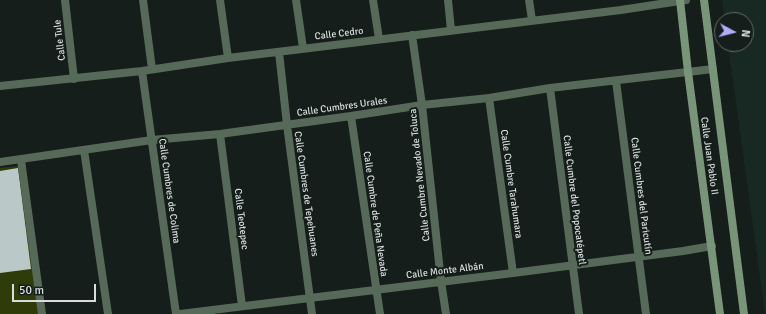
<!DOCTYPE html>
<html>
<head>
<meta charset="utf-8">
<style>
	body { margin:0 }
	#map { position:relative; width:766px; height:314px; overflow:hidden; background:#151e1b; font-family:Signika,sans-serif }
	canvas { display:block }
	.north { position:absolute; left:714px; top:12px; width:40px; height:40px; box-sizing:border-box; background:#151e1b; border:1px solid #636a68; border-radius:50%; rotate:97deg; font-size:11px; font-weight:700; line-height:16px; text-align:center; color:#d7dddb }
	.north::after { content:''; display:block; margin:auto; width:14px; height:18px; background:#b1adfa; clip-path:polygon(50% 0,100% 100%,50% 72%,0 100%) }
	.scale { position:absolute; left:12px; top:284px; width:84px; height:18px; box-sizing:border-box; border:2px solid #d7dddb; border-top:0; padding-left:5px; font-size:12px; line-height:14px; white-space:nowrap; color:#d7dddb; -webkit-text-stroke:3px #151e1b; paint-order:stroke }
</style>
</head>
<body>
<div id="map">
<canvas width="766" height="314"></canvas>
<div class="north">N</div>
<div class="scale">50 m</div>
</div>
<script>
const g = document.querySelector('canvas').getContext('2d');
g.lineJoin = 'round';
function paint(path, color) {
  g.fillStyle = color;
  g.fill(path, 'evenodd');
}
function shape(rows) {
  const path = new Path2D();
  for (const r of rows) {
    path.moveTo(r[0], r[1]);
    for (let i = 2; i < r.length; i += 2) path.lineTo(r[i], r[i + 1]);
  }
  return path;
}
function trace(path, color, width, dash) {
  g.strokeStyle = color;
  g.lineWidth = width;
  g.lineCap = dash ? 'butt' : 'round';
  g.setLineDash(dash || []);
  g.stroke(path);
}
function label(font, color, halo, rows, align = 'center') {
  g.font = font + ' Signika,sans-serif';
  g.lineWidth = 4;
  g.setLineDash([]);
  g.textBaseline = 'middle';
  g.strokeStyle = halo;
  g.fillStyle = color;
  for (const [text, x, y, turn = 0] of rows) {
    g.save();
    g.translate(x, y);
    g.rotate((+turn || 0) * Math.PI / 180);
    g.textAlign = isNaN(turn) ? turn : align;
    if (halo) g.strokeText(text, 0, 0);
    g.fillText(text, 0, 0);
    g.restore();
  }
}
paint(shape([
	[722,0,766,0,766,314,765,314,728,44,746,44,746,20,725,20]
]), '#182923');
paint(shape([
	[18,166,40,314,0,314,0,168]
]), '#2f3c09');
paint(shape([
	[18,168,31,269,0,273,0,171]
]), '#bbc8c8');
trace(shape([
	[65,0,74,79],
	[143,0,152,69],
	[220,0,228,58],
	[296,0,303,48],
	[373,0,379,39],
	[448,0,451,30],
	[529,0,532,20],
	[412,35,422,105,441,281,446,314],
	[279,52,287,125,312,314],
	[142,71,176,314],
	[616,81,646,314],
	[0,86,142,71,228,58,621,10,686,0],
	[550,88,579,314],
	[489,98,513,273],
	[351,116,380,314],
	[220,134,242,306],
	[84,150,108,314],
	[21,160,42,314],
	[0,162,152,140,220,134,351,116,422,105,489,98,550,88,713,69],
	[180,314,513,273,683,251,712,246]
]), '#576958', 8);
trace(shape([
	[680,0,688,72,720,314],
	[704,0,744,314]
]), '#789579', 8);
label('10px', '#d7dddb', '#151e1b', [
	["Calle Cedro",339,34,-7],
	["Calle Tule",60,40,-97],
	["Calle Cumbres Urales",342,107,-8],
	["Calle Juan Pablo II",709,156,82],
	["Calle Cumbre Nevado de Toluca",420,175,-96],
	["Calle Cumbre Tarahumara",511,184,82],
	["Calle Cumbres de Colima",169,191,82],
	["Calle Cumbres de Tepehuanes",306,194,82],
	["Calle Cumbres del Paricutín",641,196,83],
	["Calle Cumbre del Popocatépetl",574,200,83],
	["Calle Cumbre de Peña Nevada",375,214,82],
	["Calle Teotepec",241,219,83],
	["Calle Monte Albán",445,271,-7]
]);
</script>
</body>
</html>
